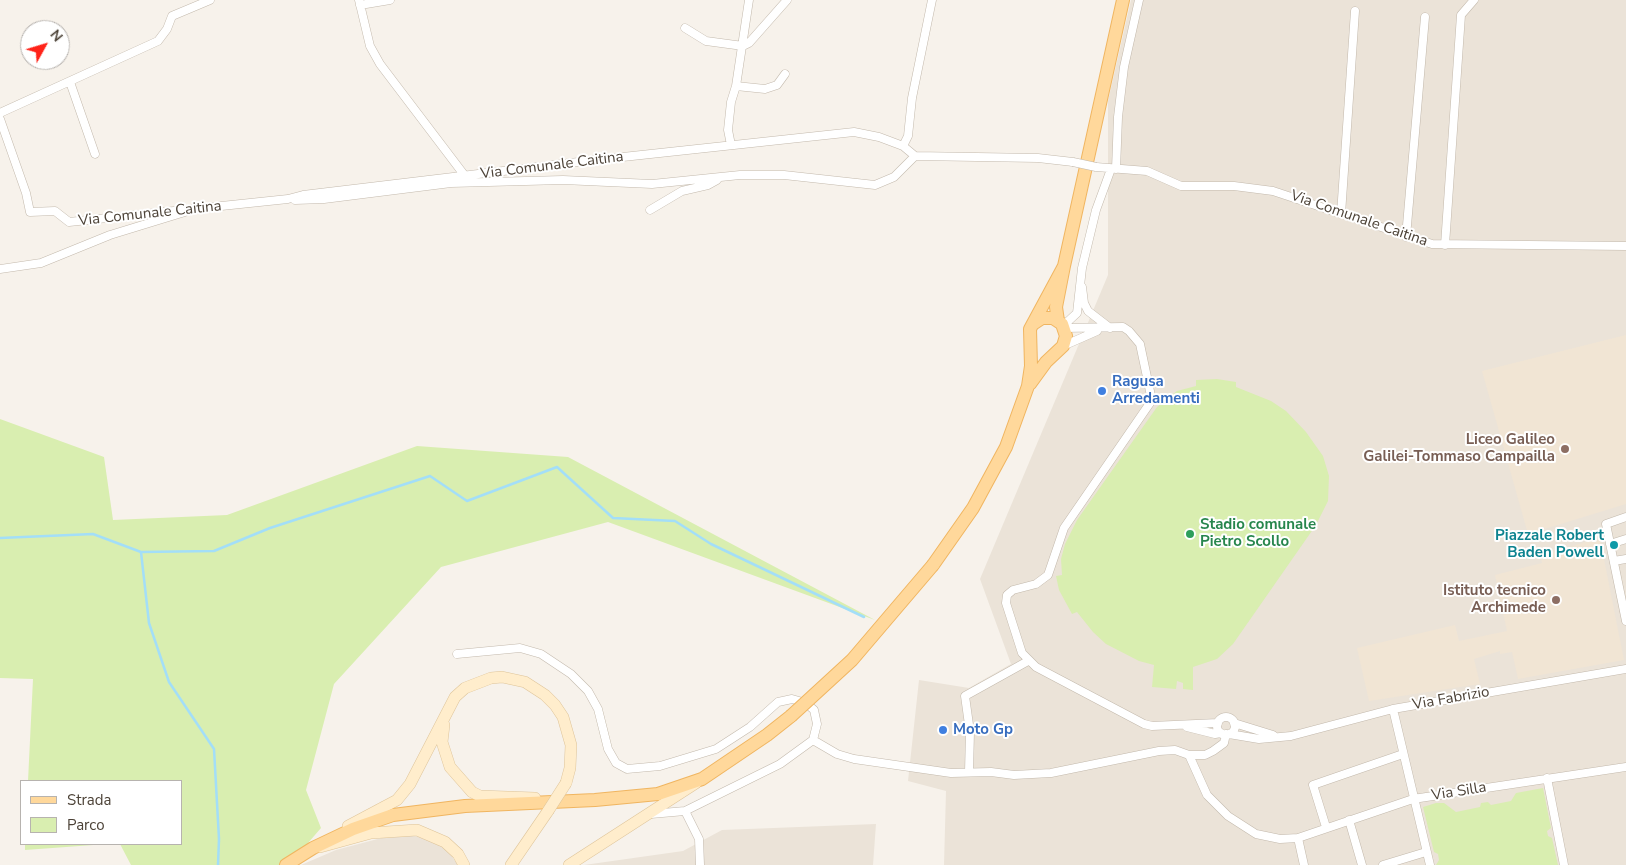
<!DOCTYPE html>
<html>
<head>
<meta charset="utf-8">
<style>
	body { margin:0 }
	#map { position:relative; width:1626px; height:865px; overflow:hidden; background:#f7f2eb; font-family:"Nunito Sans",sans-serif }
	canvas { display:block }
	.legend { position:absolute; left:20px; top:780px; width:162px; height:65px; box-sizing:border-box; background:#fff; border:1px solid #b7b3af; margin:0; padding:6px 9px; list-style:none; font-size:15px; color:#4c4237 }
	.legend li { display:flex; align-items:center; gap:10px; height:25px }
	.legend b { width:25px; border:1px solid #b7b3af }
	.north { position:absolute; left:20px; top:20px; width:50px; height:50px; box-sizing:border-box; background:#fff; border:1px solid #b7b3af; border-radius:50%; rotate:51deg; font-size:14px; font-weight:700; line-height:20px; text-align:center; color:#4c4237 }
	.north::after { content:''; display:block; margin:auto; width:18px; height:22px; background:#ff2319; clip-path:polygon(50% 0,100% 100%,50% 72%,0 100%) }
</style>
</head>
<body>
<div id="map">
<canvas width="1626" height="865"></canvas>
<ul class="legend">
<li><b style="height:6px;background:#ffd89b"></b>Strada</li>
<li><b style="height:14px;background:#d9eeb0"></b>Parco</li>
</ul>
<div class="north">N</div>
</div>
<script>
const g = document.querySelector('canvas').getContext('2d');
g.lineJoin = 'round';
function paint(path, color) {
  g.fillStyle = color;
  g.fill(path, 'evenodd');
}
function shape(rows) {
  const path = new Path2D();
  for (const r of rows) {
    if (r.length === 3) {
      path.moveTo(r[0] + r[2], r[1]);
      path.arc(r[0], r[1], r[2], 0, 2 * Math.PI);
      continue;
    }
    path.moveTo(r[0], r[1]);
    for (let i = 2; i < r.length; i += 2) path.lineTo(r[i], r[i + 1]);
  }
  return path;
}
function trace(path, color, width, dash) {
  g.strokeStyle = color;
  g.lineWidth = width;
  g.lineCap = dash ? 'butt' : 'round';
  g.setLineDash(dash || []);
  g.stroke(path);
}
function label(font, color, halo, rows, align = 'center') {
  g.font = font + ' "Nunito Sans",sans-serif';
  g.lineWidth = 4;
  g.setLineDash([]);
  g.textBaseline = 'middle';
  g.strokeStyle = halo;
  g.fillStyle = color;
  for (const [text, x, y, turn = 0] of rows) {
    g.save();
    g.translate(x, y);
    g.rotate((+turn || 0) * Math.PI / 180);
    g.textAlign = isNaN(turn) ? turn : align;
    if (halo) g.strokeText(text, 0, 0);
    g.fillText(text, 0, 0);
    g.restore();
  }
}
paint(shape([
	[1131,0,1626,0,1626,865,944,865,946,791,908,781,919,680,969,688,1011,664,980,579,1108,275,1108,101],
	[876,824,873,865,584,865,683,851,722,830],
	[404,835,420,837,435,842,448,851,458,865,301,865,336,850,389,836]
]), '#ebe3d8');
paint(shape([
	[1626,335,1626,504,1528,534,1482,371],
	[1599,534,1624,660,1518,679,1512,652,1500,654,1500,651,1474,659,1480,684,1369,701,1357,648,1455,625,1459,641,1507,631,1495,575,1542,563,1541,557,1594,539,1594,536]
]), '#f1e5d4');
paint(shape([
	[1217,379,1236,382,1236,387,1271,401,1286,411,1306,432,1323,456,1329,476,1328,501,1316,525,1233,644,1217,659,1193,667,1193,690,1183,689,1183,683,1177,681,1176,689,1152,687,1154,665,1139,661,1106,644,1093,632,1077,612,1072,614,1059,590,1056,576,1062,575,1061,559,1065,544,1077,520,1157,407,1177,391,1196,386,1196,380],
	[0,419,104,457,113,520,227,515,417,446,568,457,875,620,608,522,441,567,334,684,306,790,321,828,289,865,131,865,120,844,181,844,181,781,28,781,33,679,0,678],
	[1543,788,1551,828,1547,831,1548,836,1552,838,1558,865,1436,865,1439,860,1438,854,1434,852,1423,807,1436,803,1444,803,1456,812,1480,807,1481,803,1488,802,1491,805,1511,801,1516,793],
	[25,844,107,844,25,850]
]), '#d9eeb0');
trace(shape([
	[0,538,93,534,141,552,214,551,270,528,430,476,467,501,557,467,613,518,675,521,711,544,864,617],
	[141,552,149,623,169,682,214,749,219,839,218,865]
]), '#a3def8', 2.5);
const minor = shape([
	[359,0,370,46,380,64,465,176],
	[360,5,390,0],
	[685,28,706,41,743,46,749,43,787,0],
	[70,82,95,154],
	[736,86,765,89,777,85,785,74],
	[0,113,158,41,167,29,172,16,210,0],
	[0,119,26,193,30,212,55,211,69,222,288,199,303,195,595,160,854,132,879,137,903,146,915,156,1038,158,1073,162],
	[731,145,728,130,731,102,736,86,749,0],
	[903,146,908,136,912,98,932,0],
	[1096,167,1147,171,1181,186,1234,186,1273,191,1432,244,1626,246],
	[1116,169,1118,117,1124,67,1139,0],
	[295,200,324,199,451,183,563,180,652,184,740,175,784,175,875,185,894,177,915,156],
	[650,210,682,191,708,185,717,180],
	[1341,214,1355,11],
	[1406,237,1425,17],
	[1445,245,1461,15,1474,0],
	[0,269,41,263,110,235,185,212],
	[1082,287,1084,303,1088,311,1110,328],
	[1063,326,1077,313,1082,268,1096,210,1111,169],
	[1064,328,1123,327,1129,331,1140,344,1151,396,1150,403,1064,528,1048,575,1036,584,1013,590,1007,595,1006,603,1022,653,1036,667,1144,724,1152,726,1218,723],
	[1063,346,1097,331],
	[1626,517,1606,524,1626,621],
	[1610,544,1626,539],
	[1614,561,1626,559],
	[457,654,520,648,541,654,571,674,588,691,598,709,608,749,616,763,627,769,660,766,716,749,750,727,778,702,792,699,806,703,814,710,817,724,813,740,780,764,685,811,651,814],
	[1393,709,1430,865],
	[1226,726,9],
	[1234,723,1273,735],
	[1187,727,1215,734,1221,733],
	[1229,734,1259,739,1291,736,1393,709,1626,669],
	[813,740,837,754,854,759,951,773,991,772,1014,775,1051,773,1159,751,1175,750,1189,755,1207,795,1228,816,1256,834,1280,839,1298,838,1413,799,1626,767],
	[1189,755,1205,755,1213,751,1224,743,1226,734],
	[969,772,970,732,965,696,1028,661],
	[1547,778,1564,865],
	[685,811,699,839,700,865],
	[1349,820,1362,865],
	[1326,827,1313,785,1403,754],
	[1298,838,1304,865],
	[1383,865,1426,852]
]);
const secondary = shape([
	[444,725,442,742,450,767,472,792,480,796,535,798],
	[348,826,397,800,410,784,455,697,465,688,491,678,502,677,525,682,545,695,555,705,563,717,571,745,570,768,566,783],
	[320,847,371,833,417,830,445,842,458,854,464,865],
	[511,865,548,811],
	[569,865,696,783]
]);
const primary = shape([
	[1058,321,1056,307,1064,266,1123,0],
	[1030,384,1046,362,1063,346,1066,336,1062,324,1053,318,1042,318,1033,324],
	[933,565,973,508,1006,447,1028,386,1031,366,1030,329,1064,266],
	[286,865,313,848,353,829,393,815,465,806,595,800,658,794,702,779,767,735,791,716]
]);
trace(minor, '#c3b9ac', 9);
trace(secondary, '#dec499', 12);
trace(primary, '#f0b560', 14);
trace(minor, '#fff', 8);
trace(secondary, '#ffedcc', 11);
trace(primary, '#ffd89b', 12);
const minorBridge = shape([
	[1073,162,1096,167]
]);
const secondaryBridge = shape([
	[548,811,566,783]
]);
const primaryBridge = shape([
	[791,716,852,660,933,565]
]);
trace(minorBridge, '#c3b9ac', 9, []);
trace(secondaryBridge, '#dec499', 12, []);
trace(primaryBridge, '#f0b560', 14, []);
trace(minorBridge, '#fff', 8);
trace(secondaryBridge, '#ffedcc', 11);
trace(primaryBridge, '#ffd89b', 12);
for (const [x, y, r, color] of [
	[1102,391,5,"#3f7fe0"],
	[1565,449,5,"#8d6e63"],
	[1190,534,5,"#2e9e5b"],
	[1614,545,5,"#0f9aa8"],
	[1556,600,5,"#8d6e63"],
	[943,730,5,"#3f7fe0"]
]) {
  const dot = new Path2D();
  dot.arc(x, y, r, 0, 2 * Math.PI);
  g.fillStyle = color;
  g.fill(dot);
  trace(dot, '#fff', 2);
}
label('15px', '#4c4237', '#fff', [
	["Via Comunale Caitina",552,166,-7],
	["Via Comunale Caitina",150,214,-6],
	["Via Comunale Caitina",1359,219,19],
	["Via Fabrizio",1451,699,-10],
	["Via Silla",1459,792,-9]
]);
label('bold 15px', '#366cbe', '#fff', [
	["Ragusa",1112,382],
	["Arredamenti",1112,399],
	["Moto Gp",953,730]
], 'left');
label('bold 15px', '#785e54', '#fff', [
	["Liceo Galileo",1555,440],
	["Galilei-Tommaso Campailla",1555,457],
	["Istituto tecnico",1546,591],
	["Archimede",1546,608]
], 'right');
label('bold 15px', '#27864d', '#fff', [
	["Stadio comunale",1200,525],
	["Pietro Scollo",1200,542]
], 'left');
label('bold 15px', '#0d838f', '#fff', [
	["Piazzale Robert",1604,536],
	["Baden Powell",1604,553]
], 'right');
</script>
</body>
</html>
